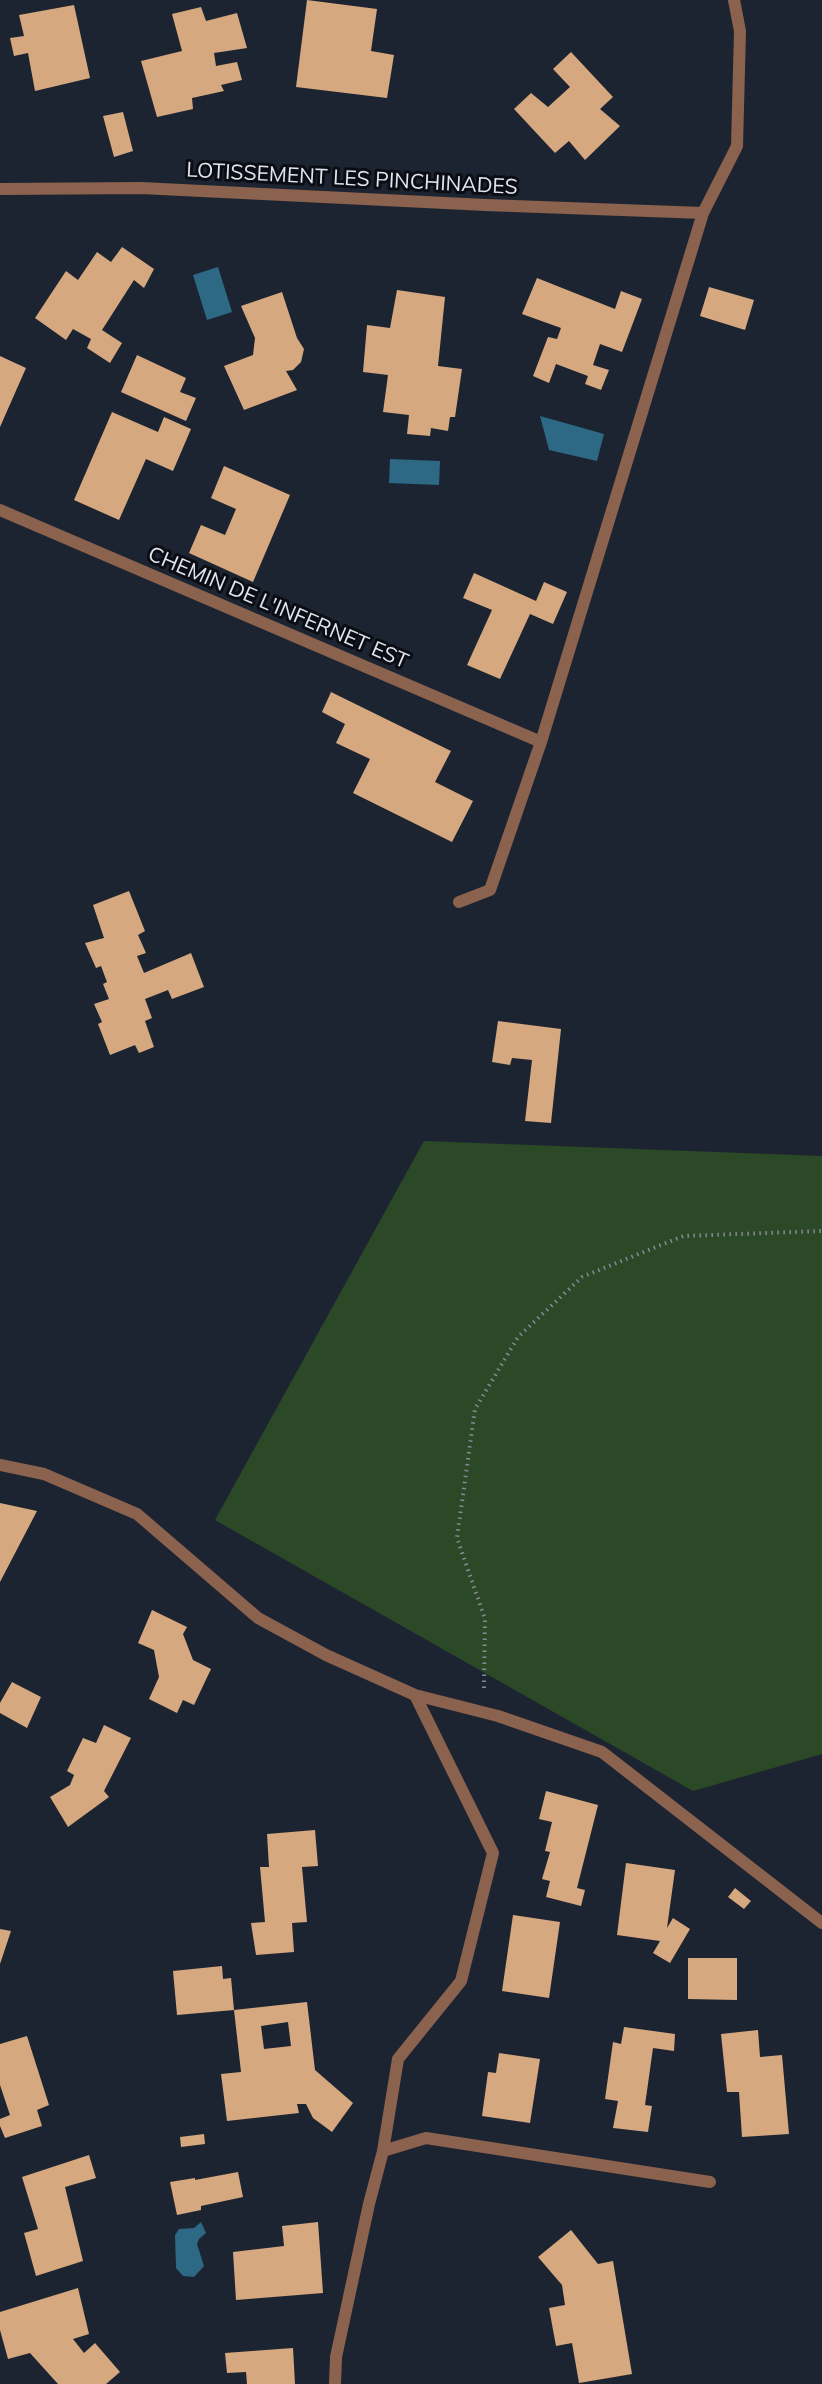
<!DOCTYPE html>
<html>
<head>
<meta charset="utf-8">
<style>
	body { margin:0 }
	canvas { display:block; background:#1d2431 }
</style>
</head>
<body>
<canvas width="822" height="2384"></canvas>
<script>
const g = document.querySelector('canvas').getContext('2d');
g.lineJoin = 'round';
function paint(path, color) {
  g.fillStyle = color;
  g.fill(path, 'evenodd');
}
function shape(rows) {
  const path = new Path2D();
  for (const r of rows) {
    path.moveTo(r[0], r[1]);
    for (let i = 2; i < r.length; i += 2) path.lineTo(r[i], r[i + 1]);
  }
  return path;
}
function trace(path, color, width, dash) {
  g.strokeStyle = color;
  g.lineWidth = width;
  g.lineCap = dash ? 'butt' : 'round';
  g.setLineDash(dash || []);
  g.stroke(path);
}
function label(font, color, halo, rows, align = 'center') {
  g.font = font + ' Mulish,sans-serif';
  g.lineWidth = 6;
  g.setLineDash([]);
  g.textBaseline = 'middle';
  g.strokeStyle = halo;
  g.fillStyle = color;
  for (const [text, x, y, turn = 0] of rows) {
    g.save();
    g.translate(x, y);
    g.rotate((+turn || 0) * Math.PI / 180);
    g.textAlign = isNaN(turn) ? turn : align;
    if (halo) g.strokeText(text, 0, 0);
    g.fillText(text, 0, 0);
    g.restore();
  }
}
paint(shape([
	[424,1141,822,1156,822,1754,693,1791,215,1520]
]), '#2b4827');
paint(shape([
	[218,267,232,312,207,320,193,275],
	[540,416,604,434,597,461,549,450],
	[390,459,440,461,439,485,389,483],
	[201,2222,206,2233,199,2239,197,2244,204,2266,194,2277,183,2276,176,2268,175,2235,179,2229,194,2228]
]), '#2d6885');
paint(shape([
	[307,0,377,9,371,51,394,55,387,98,296,87],
	[74,5,90,78,35,91,28,53,14,56,10,38,24,36,19,15],
	[201,7,206,21,237,13,247,48,214,53,216,66,237,62,242,80,221,85,224,91,192,98,193,109,157,117,141,61,182,51,172,14],
	[571,52,613,97,600,109,620,126,585,160,569,141,555,153,514,109,531,93,548,107,570,87,553,69],
	[123,112,133,151,114,157,103,116],
	[122,247,154,269,144,288,134,280,102,330,122,343,110,363,87,348,91,339,73,329,66,340,35,318,66,271,78,280,97,252,111,262],
	[537,278,615,309,621,291,642,299,622,352,600,344,593,365,609,370,601,390,585,384,588,376,556,364,549,383,533,376,548,337,557,339,561,328,522,314],
	[709,287,754,300,745,330,700,316],
	[397,290,445,297,438,366,462,369,455,417,450,417,448,431,431,428,430,436,407,434,409,415,383,412,388,375,363,372,367,325,390,328],
	[282,292,297,338,304,349,301,362,293,370,286,371,297,390,244,410,224,366,253,355,255,338,241,306],
	[137,355,186,378,180,392,196,398,186,421,121,392],
	[0,356,26,368,0,427],
	[112,412,158,432,164,417,191,429,173,471,146,459,119,520,74,500],
	[224,466,290,495,253,582,189,553,201,525,225,535,236,509,211,498],
	[474,573,536,601,544,582,567,592,553,624,530,614,500,679,467,665,492,610,463,598],
	[331,692,451,751,435,782,473,801,452,842,353,793,370,759,336,743,345,724,322,712],
	[129,891,145,931,138,935,146,953,137,956,144,973,191,953,204,987,172,999,168,990,145,999,152,1018,145,1021,154,1047,139,1053,135,1045,110,1055,98,1024,102,1022,94,1004,109,999,103,984,107,982,101,966,96,968,85,943,104,938,93,905],
	[498,1021,561,1029,551,1123,525,1121,532,1060,512,1058,510,1065,492,1062],
	[0,1503,37,1511,0,1582],
	[152,1610,187,1627,183,1634,193,1660,211,1669,194,1705,183,1700,177,1713,149,1699,159,1677,154,1650,138,1643],
	[12,1682,41,1697,27,1728,0,1713,0,1703],
	[104,1725,131,1738,104,1791,109,1797,68,1827,50,1797,70,1785,74,1775,67,1771,83,1738,96,1743],
	[546,1791,598,1805,577,1888,585,1890,581,1906,546,1897,550,1881,542,1879,550,1852,545,1851,552,1822,539,1819],
	[315,1830,318,1866,302,1867,307,1922,292,1923,294,1952,256,1955,251,1923,265,1922,260,1867,269,1867,267,1834],
	[626,1863,675,1870,667,1928,673,1918,690,1929,670,1963,653,1953,660,1941,617,1935],
	[735,1888,751,1901,744,1909,728,1897],
	[513,1915,560,1922,549,1998,502,1991],
	[0,1929,11,1931,0,1964],
	[688,1958,737,1958,737,2000,688,1999],
	[222,1966,223,1979,231,1978,234,2010,177,2015,173,1971],
	[307,2002,315,2070,353,2103,332,2132,313,2118,306,2104,297,2104,299,2113,227,2121,221,2074,241,2072,234,2010],
	[288,2022,291,2046,264,2049,261,2026],
	[624,2027,675,2034,674,2051,653,2048,645,2105,652,2106,648,2132,613,2128,618,2101,605,2099,613,2042,621,2044],
	[758,2030,760,2057,782,2055,789,2134,742,2137,739,2092,727,2092,721,2034],
	[27,2036,49,2105,37,2110,42,2126,5,2138,0,2126,0,2119,10,2115,0,2085,0,2044],
	[499,2053,540,2059,530,2123,482,2116,488,2072,496,2073],
	[204,2134,205,2144,181,2147,180,2137],
	[89,2155,96,2178,65,2187,83,2261,36,2276,24,2233,38,2229,22,2177],
	[238,2172,243,2197,201,2206,201,2210,177,2215,170,2182,195,2178,195,2180],
	[318,2222,323,2293,236,2300,233,2252,284,2246,282,2226],
	[571,2230,598,2264,613,2261,632,2374,579,2383,572,2343,556,2346,549,2308,565,2305,562,2285,538,2257],
	[78,2288,89,2334,73,2339,84,2353,95,2343,120,2372,106,2384,58,2384,30,2353,8,2359,0,2330,0,2312],
	[293,2348,295,2384,247,2384,246,2372,227,2373,225,2353]
]), '#d6a87f');
trace(shape([
	[484,1688,485,1619,457,1538,475,1409,518,1337,582,1277,683,1236,822,1231]
]), '#858a95', 4, [1.5, 4.5]);
trace(shape([
	[0,189,141,188,486,205,703,213],
	[0,510,541,742,703,213,737,146,740,31,734,0],
	[459,902,490,890,541,742],
	[0,1465,44,1474,137,1514,258,1618,326,1655,415,1695,498,1716,602,1752,822,1923],
	[383,2151,398,2059,461,1981,493,1853,415,1695],
	[335,2384,336,2357,369,2204,383,2151,426,2138,710,2182]
]), '#8b624e', 12);
label('21px', '#e0e5ee', '#0a0d13', [
	["LOTISSEMENT LES PINCHINADES",352,179,3],
	["CHEMIN DE L'INFERNET EST",278,608,23]
]);
</script>
</body>
</html>
